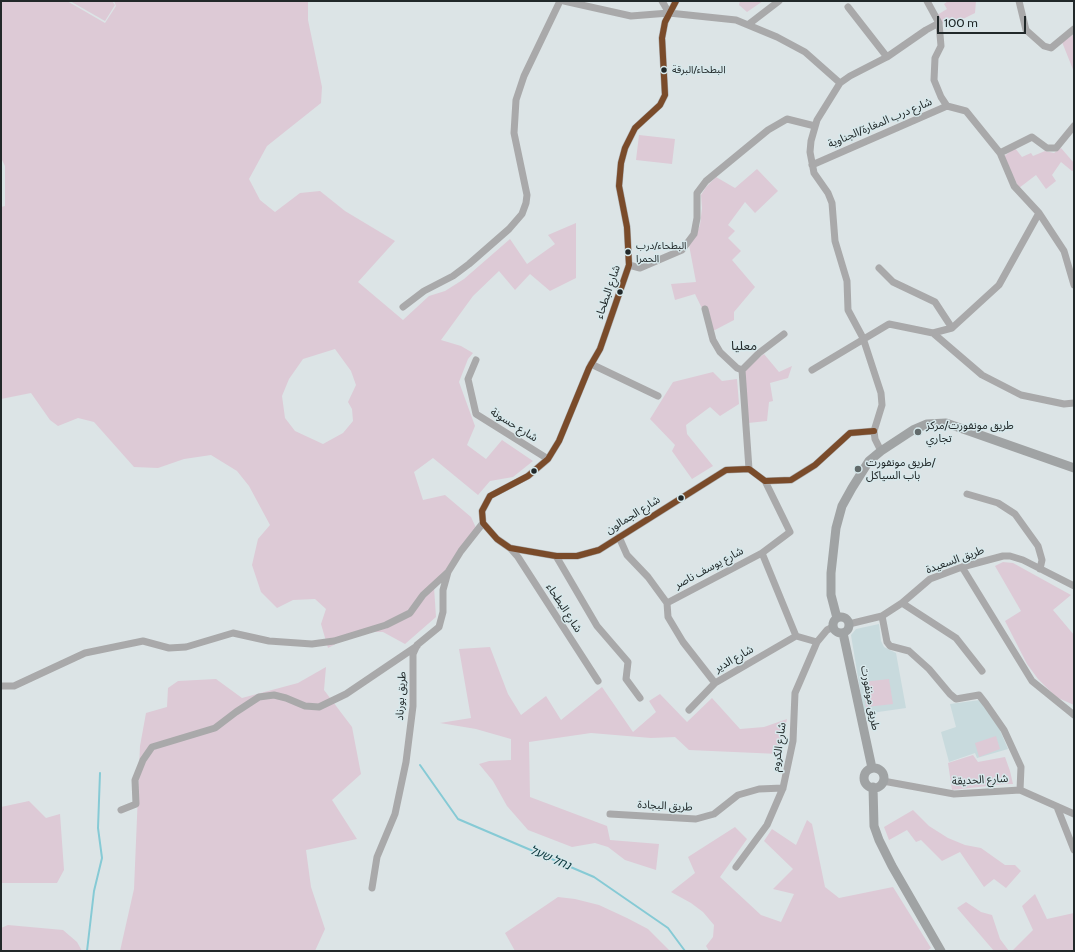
<!DOCTYPE html>
<html>
<head>
<meta charset="utf-8">
<style>
	body { margin:0 }
	#map { position:relative; width:1075px; height:952px; overflow:hidden; background:#dce4e6; font-family:Cabin,sans-serif }
	canvas { display:block }
	.frame { position:absolute; inset:0; border:2px solid #212829; pointer-events:none }
	.scale { position:absolute; left:937px; top:16px; width:89px; height:18px; box-sizing:border-box; border:2px solid #212829; border-top:0; padding-left:5px; font-size:12px; line-height:14px; white-space:nowrap; color:#212829; -webkit-text-stroke:3px #d7e8eb; paint-order:stroke }
</style>
</head>
<body>
<div id="map">
<canvas width="1075" height="952"></canvas>
<div class="frame"></div>
<div class="scale">100 m</div>
</div>
<script>
const g = document.querySelector('canvas').getContext('2d');
g.lineJoin = 'round';
function paint(path, color) {
  g.fillStyle = color;
  g.fill(path, 'evenodd');
}
function shape(rows) {
  const path = new Path2D();
  for (const r of rows) {
    if (r.length === 3) {
      path.moveTo(r[0] + r[2], r[1]);
      path.arc(r[0], r[1], r[2], 0, 2 * Math.PI);
      continue;
    }
    path.moveTo(r[0], r[1]);
    for (let i = 2; i < r.length; i += 2) path.lineTo(r[i], r[i + 1]);
  }
  return path;
}
function trace(path, color, width, dash) {
  g.strokeStyle = color;
  g.lineWidth = width;
  g.lineCap = dash ? 'butt' : 'round';
  g.setLineDash(dash || []);
  g.stroke(path);
}
function label(font, color, halo, rows, align = 'center') {
  g.font = font + ' Cabin,"Noto Sans Arabic","Noto Sans Hebrew",sans-serif';
  g.lineWidth = 3;
  g.setLineDash([]);
  g.textBaseline = 'middle';
  g.strokeStyle = halo;
  g.fillStyle = color;
  for (const [text, x, y, turn = 0] of rows) {
    g.save();
    g.translate(x, y);
    g.rotate((+turn || 0) * Math.PI / 180);
    g.textAlign = isNaN(turn) ? turn : align;
    if (halo) g.strokeText(text, 0, 0);
    g.fillText(text, 0, 0);
    g.restore();
  }
}
paint(shape([
	[879,624,881,641,884,647,896,653,906,708,864,714,851,635,856,629],
	[980,700,999,728,1008,749,977,758,975,753,949,762,941,732,956,727,950,704]
]), '#c8dadd');
paint(shape([
	[4,1,67,1,105,23,116,6,114,1,308,1,308,20,322,87,321,103,267,146,249,179,260,200,275,212,300,193,320,191,345,211,395,241,358,282,403,320,429,296,445,291,464,279,510,239,527,264,555,244,548,235,576,223,576,278,550,291,530,274,515,290,499,271,473,296,441,340,461,346,473,353,468,359,459,382,475,426,467,445,486,459,502,440,533,461,513,477,490,481,478,495,433,458,414,472,423,500,445,495,471,517,477,530,434,587,436,617,405,644,383,632,358,632,328,648,321,624,326,609,315,599,293,600,277,608,261,592,252,565,258,539,270,525,249,486,237,471,211,455,184,459,158,468,134,467,94,422,78,418,58,426,50,420,31,393,1,399,1,207,5,206,5,166,1,158,1,3],
	[335,349,351,371,356,385,348,402,352,409,353,421,343,433,323,444,295,431,285,418,282,396,289,379,303,359],
	[70,1,112,1,115,5,105,21],
	[740,1,763,1,747,12,739,5],
	[948,1,976,1,975,13,957,22,952,17,942,24,937,15,947,9,944,4],
	[1074,34,1074,72,1062,42],
	[639,135,675,139,672,164,636,160],
	[1015,148,1022,157,1031,153,1033,156,1045,151,1054,153,1061,148,1074,163,1074,170,1072,171,1061,162,1052,175,1056,181,1046,189,1036,175,1019,188,1003,157],
	[757,169,778,191,755,213,745,202,728,225,735,231,728,238,741,251,732,260,755,287,734,312,734,320,713,331,695,294,675,300,671,284,696,282,689,245,694,239,700,225,702,208,701,195,706,187,716,177,735,188],
	[764,354,779,372,792,366,788,378,770,383,773,401,769,402,767,421,748,423,744,372,749,365],
	[713,372,722,381,737,379,739,404,720,416,710,407,686,425,687,434,713,466,692,479,672,451,675,445,650,419,673,382],
	[1003,562,1013,563,1071,595,1053,610,1074,635,1074,705,1056,697,1038,679,1027,664,1005,621,1021,611,995,566],
	[490,647,508,694,521,715,546,696,561,720,602,687,633,732,656,712,649,701,660,694,687,722,712,698,740,729,764,727,787,719,779,754,689,750,675,737,651,738,591,733,529,742,530,797,607,826,610,840,659,844,656,870,625,860,608,847,595,843,572,847,528,830,507,806,493,781,479,764,489,761,511,760,511,739,476,729,440,723,471,718,459,649],
	[326,667,324,690,352,727,361,774,332,800,357,839,306,850,311,887,325,929,315,951,120,951,134,889,140,746,146,713,167,707,168,688,178,681,216,679,242,698,298,683],
	[889,679,893,704,866,707,863,682],
	[996,736,1000,749,979,757,975,743],
	[973,755,978,762,1005,757,1010,771,1013,784,1005,784,952,790,948,763],
	[29,801,46,818,60,814,64,870,57,883,1,883,1,807],
	[913,810,929,826,948,838,965,845,981,848,1005,865,1015,865,1021,871,1006,888,994,879,984,887,960,852,942,861,921,840,916,842,907,830,889,840,884,827],
	[807,820,812,824,825,887,839,898,893,887,931,948,927,951,709,951,706,946,713,937,714,925,703,912,691,903,671,892,695,873,688,857,735,827,747,839,720,877,761,915,781,922,794,894,773,889,793,869,764,841,772,829,796,845],
	[1035,894,1047,919,1074,913,1074,951,1012,951,1033,930,1022,906],
	[558,897,575,899,599,905,627,918,648,929,670,951,515,951,505,933],
	[966,902,981,912,992,915,1000,939,1009,951,994,951,957,908],
	[8,925,63,930,77,942,82,951,1,951,1,928]
]), '#ddcad6');
trace(shape([
	[420,765,458,819,594,877,668,928,685,951],
	[87,951,94,891,102,858,98,828,100,773]
]), '#86cad5', 2);
trace(shape([
	[564,1,631,16,669,13,736,20,777,37,805,52,840,83],
	[662,1,669,13],
	[676,1,665,22,662,38,665,95,660,105,635,128,625,148,621,163,619,186,627,227,629,265,600,349,589,368,559,441,548,459,528,476,490,496,482,511,483,523,497,539,510,548,556,556,577,556,599,550,726,470,749,469,765,481,791,480,815,465,850,433,874,431],
	[927,1,939,23,941,46,935,58,934,80,941,97,947,106],
	[1019,1,1026,30,1044,46,1051,48,1074,29],
	[848,7,887,57],
	[749,24,779,1],
	[1000,153,1032,137,1047,148,1056,148,1074,126],
	[812,165,947,106,966,111,1000,153,1014,186,1039,213,1064,251,1074,285],
	[629,265,640,268,682,250,694,234,697,218,697,193,706,181,768,130,787,119,815,126],
	[879,268,893,282,935,302,952,328],
	[403,307,424,291,453,276,469,264,509,229,522,214,526,203,527,195,514,133,516,100,524,76,560,1],
	[705,309,713,340,720,352,737,368,742,370],
	[933,333,952,328,999,285,1039,213],
	[476,360,468,379,476,414,548,459],
	[591,364,658,396],
	[812,370,889,324,933,333,982,375,1021,395,1064,404,1074,403],
	[881,451,875,439,874,431,882,405,881,393,863,338,848,310,847,281,835,241,832,203,828,193,814,173,810,152,811,141,817,120,840,83,850,76,887,57,926,30,939,23],
	[749,469,742,370,759,353,784,334],
	[967,494,998,503,1015,514,1038,546,1042,560,1040,569],
	[619,537,627,555,648,577,667,603,668,617,683,642,715,683],
	[510,548,518,557,598,681],
	[762,553,796,636],
	[556,556,597,626,628,662,626,679,640,698],
	[962,567,1032,681,1074,715],
	[667,603,762,553,790,532,765,481],
	[902,603,956,638,982,671],
	[882,616,887,642,890,646,909,651,929,669,950,694,956,699,979,695,986,704,1004,730,1021,767,1020,790],
	[849,624,882,616,902,603,930,579,962,567,1003,556,1010,556,1023,560,1074,586],
	[1,686,14,686,85,653,143,641,169,648,186,647,233,633,269,641,312,644,334,641,386,625,410,613,423,595,448,572],
	[689,710,715,683,796,636,817,642],
	[883,781,954,794,1020,790,1074,814],
	[1057,807,1074,850],
	[121,810,136,804,135,780,143,760,152,747,215,728,236,712,259,697,274,695,286,698,305,706,319,707,346,694,417,646],
	[610,814,696,819,714,814,738,795,759,789,783,788],
	[736,867,767,825,783,788,793,741,795,693,817,642,827,630,833,627],
	[372,888,377,857,395,814,406,762,413,706,413,654,417,645,439,627,443,612,443,590,448,572,461,551,483,523]
]), '#a9a9aa', 7);
trace(shape([
	[841,625,8],
	[837,618,831,595,831,573,836,528,842,506,852,488,869,461,881,451,913,430,927,424,946,423,1074,468],
	[843,633,872,768],
	[874,778,10],
	[873,787,874,826,879,840,892,866,941,951]
]), '#a0a3a4', 9);
trace(shape([
	[676,1,665,22,662,38,665,95,660,105,635,128,625,148,621,163,619,186,627,227,629,265,600,349,589,368,559,441,548,459,528,476,490,496,482,511,483,523,497,539,510,548,556,556,577,556,599,550,726,470,749,469,765,481,791,480,815,465,850,433,874,431]
]), '#7a4b2a', 6);
for (const [x, y, r, color] of [
	[664,70,3.5,"#212829"],
	[628,252,3.5,"#212829"],
	[620,292,3.5,"#212829"],
	[918,432,4,"#626a6b"],
	[858,469,4,"#626a6b"],
	[534,471,3.5,"#212829"],
	[681,498,3.5,"#212829"]
]) {
  const dot = new Path2D();
  dot.arc(x, y, r, 0, 2 * Math.PI);
  g.fillStyle = color;
  g.fill(dot);
  trace(dot, '#d7e8eb', 1.5);
}
label('10px', '#212829', '#d7e8eb', [
	["البطحاء/البرقة",672,70],
	["البطحاء/درب",636,246],
	["الحمرا",636,259]
], 'left');
label('11px', '#212829', '#d7e8eb', [
	["شارع درب المغارة/الجناوية",880,123,-23],
	["شارع البطحاء",608,292,-71],
	["شارع حسونة",514,425,32],
	["شارع الجمالون",633,515,-32],
	["طريق السعيدة",955,560,-20],
	["شارع يوسف ناصر",709,568,-28],
	["شارع البطحاء",564,608,57],
	["شارع الدير",734,659,-30],
	["طريق بورناد",401,696,-87],
	["طريق مونفورت",870,698,80],
	["شارع الكروم",779,747,-82],
	["شارع الحديقة",980,780,-3],
	["طريق البجادة",665,806,3]
]);
label('11px', '#212829', '#d7e8eb', [
	["طريق مونفورت/مركز",926,426],
	["تجاري",926,439],
	["طريق مونفورت/",866,463],
	["باب السياكل",866,476]
], 'left');
label('italic 12px', '#09383e', '#d7e8eb', [
	["נחל שעל",550,858,23]
]);
label('13px', '#212829', '#d7e8eb', [
	["معليا",744,346]
]);
</script>
</body>
</html>
